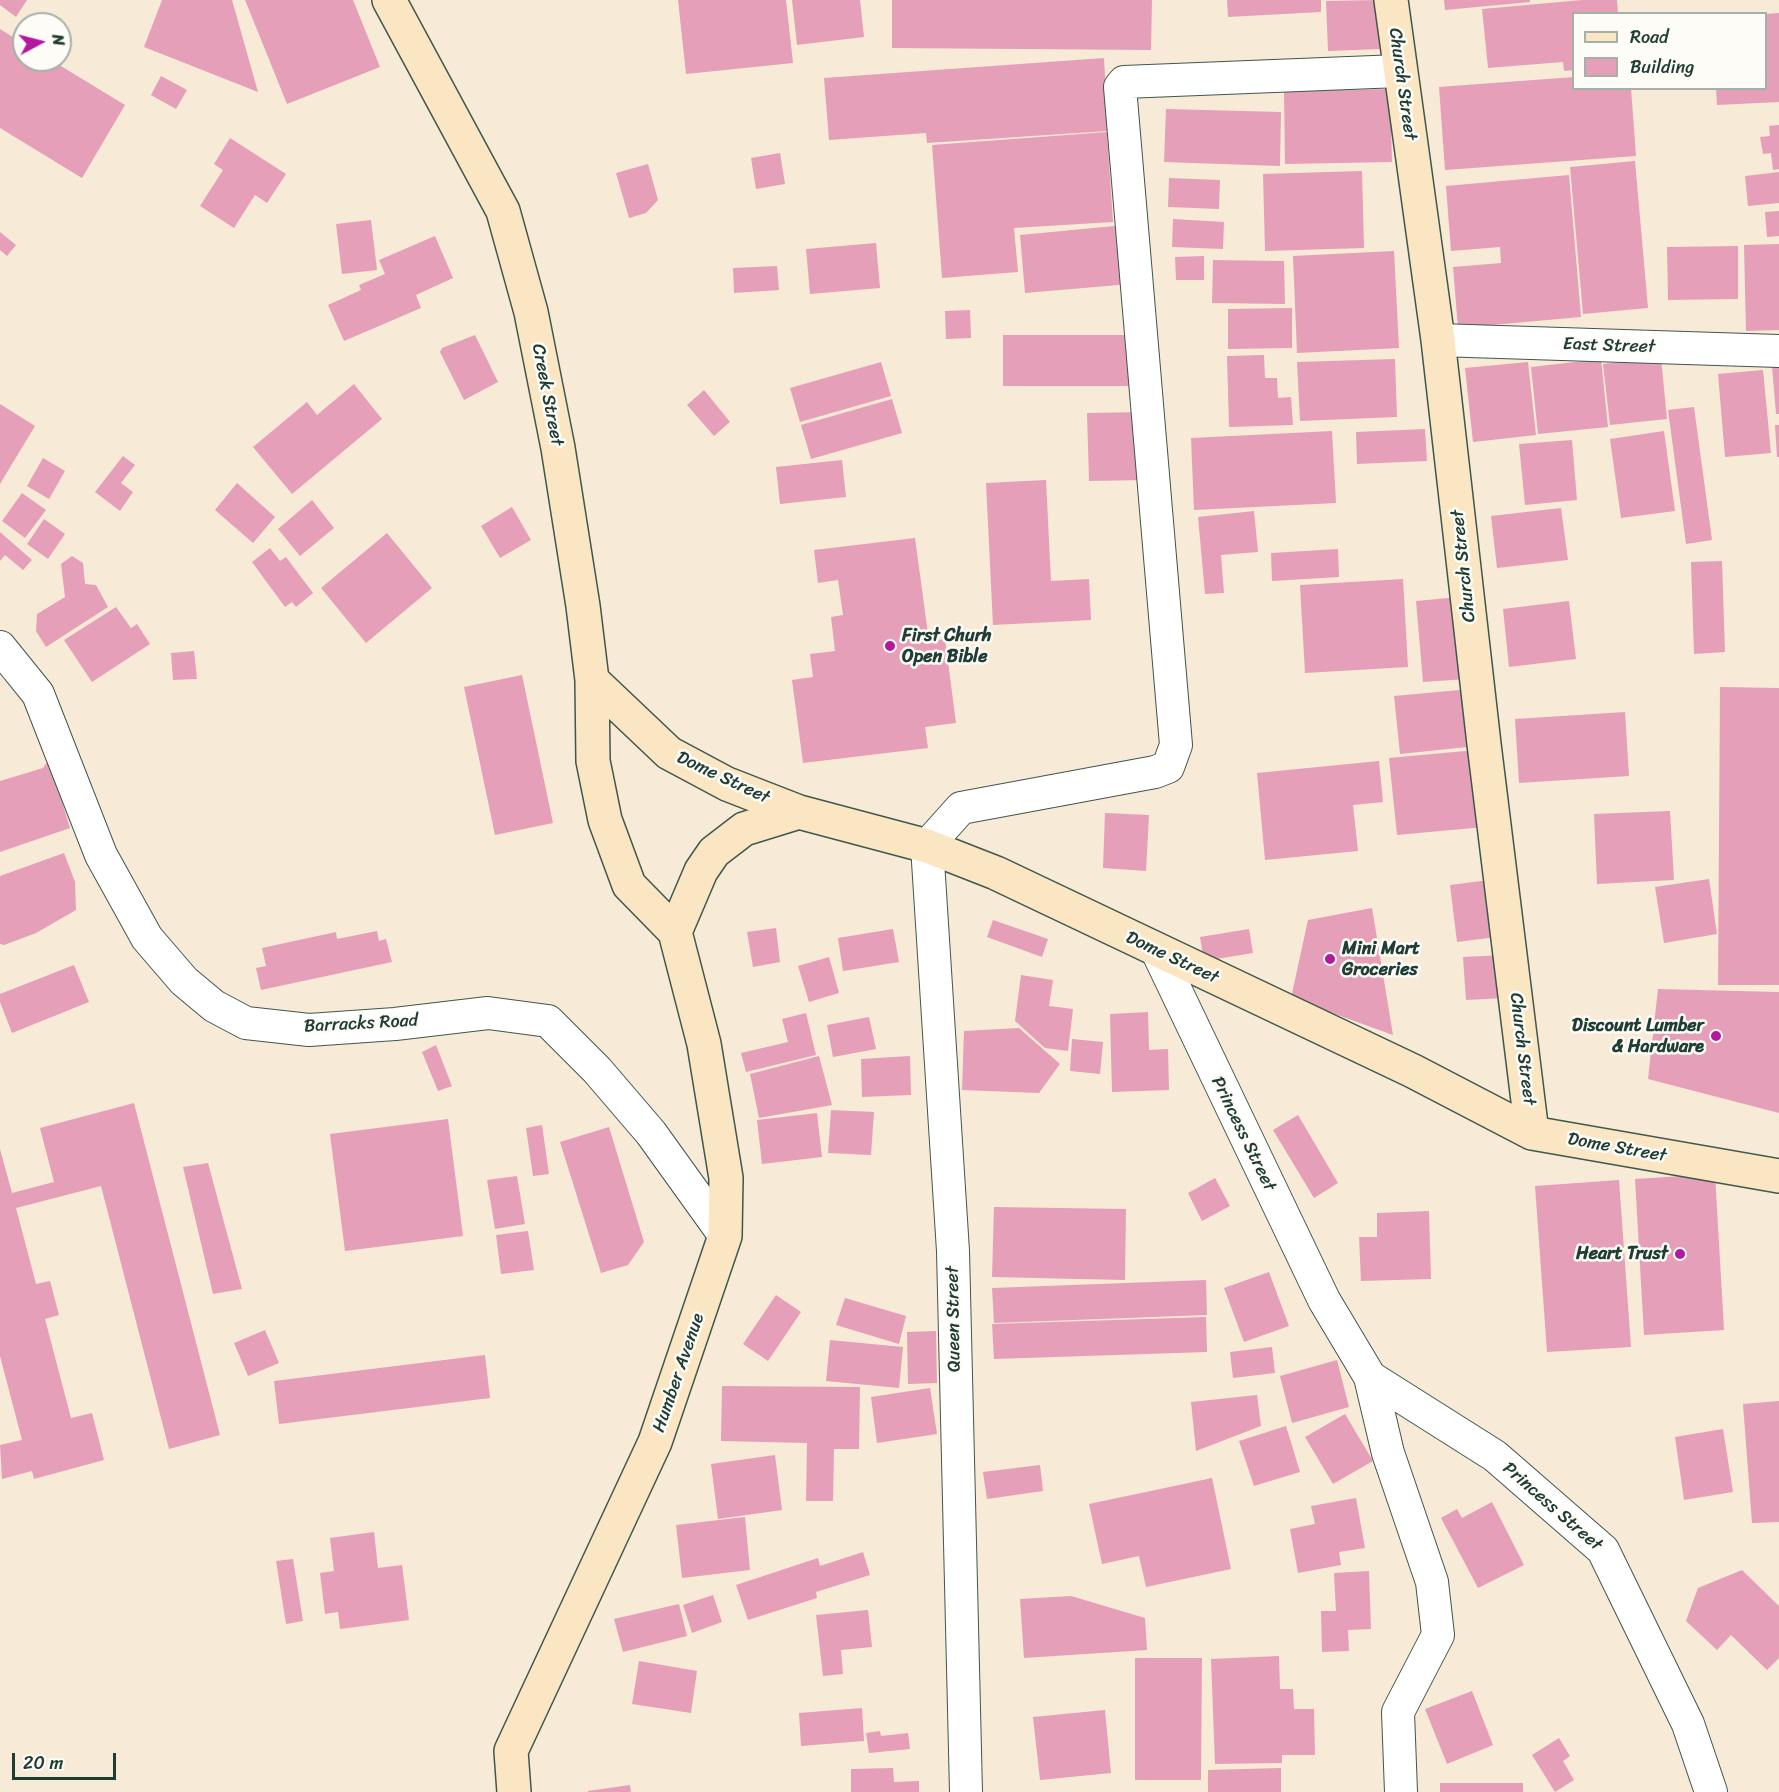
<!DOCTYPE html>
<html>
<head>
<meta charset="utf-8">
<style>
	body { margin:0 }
	#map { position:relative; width:1779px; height:1792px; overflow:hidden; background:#f7ead6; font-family:Sriracha,sans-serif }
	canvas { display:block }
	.legend { position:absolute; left:1572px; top:12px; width:195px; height:78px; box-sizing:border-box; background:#fdfcf7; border:2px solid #a4b0a9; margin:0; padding:8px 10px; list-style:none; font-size:18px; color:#1f3d34 }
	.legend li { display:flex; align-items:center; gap:12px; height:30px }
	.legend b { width:30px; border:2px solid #a4b0a9 }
	.north { position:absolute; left:12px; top:12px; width:60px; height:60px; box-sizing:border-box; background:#fdfcf7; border:2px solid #a4b0a9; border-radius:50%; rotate:83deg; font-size:16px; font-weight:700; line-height:24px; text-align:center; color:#1f3d34 }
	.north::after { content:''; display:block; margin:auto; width:21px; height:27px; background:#b5179e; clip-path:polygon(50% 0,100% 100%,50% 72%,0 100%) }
	.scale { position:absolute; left:12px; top:1753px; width:104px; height:27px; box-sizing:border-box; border:3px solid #1f3d34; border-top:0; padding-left:8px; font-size:18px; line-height:21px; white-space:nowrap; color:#1f3d34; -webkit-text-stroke:4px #fdfcf7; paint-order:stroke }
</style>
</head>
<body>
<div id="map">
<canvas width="1779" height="1792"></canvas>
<ul class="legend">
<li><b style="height:8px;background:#fbe6c4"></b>Road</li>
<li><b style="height:16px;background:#e69fb8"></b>Building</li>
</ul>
<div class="north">N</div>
<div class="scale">20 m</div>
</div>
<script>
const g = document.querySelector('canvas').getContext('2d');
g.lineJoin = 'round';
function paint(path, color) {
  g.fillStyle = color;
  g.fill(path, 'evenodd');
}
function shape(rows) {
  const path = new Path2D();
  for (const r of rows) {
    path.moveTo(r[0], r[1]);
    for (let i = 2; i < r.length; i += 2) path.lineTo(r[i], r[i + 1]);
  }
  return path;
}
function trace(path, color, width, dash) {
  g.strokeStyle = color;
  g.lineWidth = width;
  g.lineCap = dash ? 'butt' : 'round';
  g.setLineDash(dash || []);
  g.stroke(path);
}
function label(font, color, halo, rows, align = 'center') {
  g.font = font + ' Sriracha,sans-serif';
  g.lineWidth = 5;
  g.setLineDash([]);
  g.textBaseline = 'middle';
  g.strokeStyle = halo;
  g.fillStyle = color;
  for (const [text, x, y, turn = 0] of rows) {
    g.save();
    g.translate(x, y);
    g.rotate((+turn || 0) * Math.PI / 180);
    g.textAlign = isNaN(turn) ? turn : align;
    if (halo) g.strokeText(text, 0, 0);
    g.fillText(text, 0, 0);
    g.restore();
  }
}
paint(shape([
	[0,0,27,0,16,17,0,5],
	[162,0,232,0,258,92,144,47],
	[245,0,353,0,380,67,287,104],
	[678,0,786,0,793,63,686,74],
	[792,0,860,0,864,37,797,45],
	[892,0,1152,0,1151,50,892,48],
	[1227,0,1321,0,1321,12,1228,17],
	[1378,0,1380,49,1328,51,1326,1],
	[1444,0,1530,0,1530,2,1445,10],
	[1582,0,1617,0,1618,14,1574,14,1574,70,1564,71,1563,62,1488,68,1482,9],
	[1779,13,1779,102,1717,105,1716,88,1766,88,1766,14],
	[0,29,24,44,24,60,51,60,125,105,82,178,0,128],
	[1104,58,1108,131,927,143,926,133,829,140,824,78],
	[161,76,187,90,176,109,151,95],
	[1574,77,1574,88,1631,88,1636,156,1445,170,1439,87],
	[1390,89,1392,162,1285,164,1284,91],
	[1166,109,1281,112,1280,166,1164,162],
	[1779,125,1779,169,1773,170,1771,153,1763,154,1760,137,1770,136,1769,126],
	[1107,132,1113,222,1014,228,1018,272,942,278,932,145],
	[230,138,286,174,267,203,255,195,234,228,200,206,223,170,214,164],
	[780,153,785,184,756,189,751,158],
	[1635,161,1648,308,1583,314,1570,167],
	[648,164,658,200,646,213,629,218,616,173],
	[1362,171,1364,248,1265,251,1263,174],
	[1779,172,1779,203,1748,206,1745,176],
	[1569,175,1581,317,1458,328,1453,267,1501,263,1500,247,1451,251,1446,186],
	[1169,178,1220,180,1219,209,1168,207],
	[1779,211,1779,236,1767,237,1765,212],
	[1173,219,1224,222,1223,249,1172,247],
	[371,220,377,270,342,274,336,224],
	[1125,225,1130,284,1025,293,1020,235],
	[0,232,16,245,7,256,0,250],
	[435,236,453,278,416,295,421,308,344,341,328,305,361,290,359,285,385,274,379,260],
	[876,243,880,288,810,294,806,249],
	[1779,244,1779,330,1746,331,1744,245],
	[1738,246,1738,299,1668,300,1667,247],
	[1394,251,1399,348,1297,353,1293,256],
	[1204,256,1204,280,1176,280,1175,257],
	[1213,260,1284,261,1285,304,1212,303],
	[777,266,779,290,734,293,733,268],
	[1292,308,1292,348,1228,349,1228,309],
	[970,310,971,338,946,339,945,311],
	[475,335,498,382,464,400,440,352,442,348],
	[1003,335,1135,335,1135,386,1003,386],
	[1264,355,1265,378,1277,378,1278,398,1291,397,1293,425,1229,427,1227,356],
	[1661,358,1667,419,1610,425,1603,364],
	[1395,359,1397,417,1300,421,1297,362],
	[1601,359,1608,427,1538,434,1531,367],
	[881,362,891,396,800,422,790,388],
	[1528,362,1536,435,1473,442,1465,368],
	[1779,365,1779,414,1776,414,1772,366],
	[1763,370,1771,453,1725,457,1718,374],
	[354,384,382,419,292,494,253,447,307,402,317,415],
	[704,390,730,422,714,436,687,405],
	[892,399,902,433,811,459,801,425],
	[0,404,35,426,0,484],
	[1694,407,1712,540,1686,544,1668,410],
	[1144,412,1145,480,1089,481,1087,413],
	[1775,425,1779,425,1779,457,1777,457],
	[1425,429,1427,461,1357,464,1356,432],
	[1332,431,1336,503,1194,510,1191,438],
	[1664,431,1675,511,1621,518,1610,439],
	[1572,440,1577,500,1525,505,1519,444],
	[123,456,135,465,121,483,133,492,120,511,95,492],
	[43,458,65,471,49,499,27,486],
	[842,460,846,497,780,504,776,467],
	[1046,480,1051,581,1089,579,1091,620,993,625,986,483],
	[237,483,275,517,253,543,215,510],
	[22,493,46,510,25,538,2,521],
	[312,500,334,528,300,556,278,529],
	[512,507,531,540,500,558,481,526],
	[1561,508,1568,560,1497,568,1491,516],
	[1254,511,1258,552,1221,555,1224,593,1205,594,1198,517],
	[44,519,65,534,48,559,27,544],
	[0,532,32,560,23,570,5,555,0,561],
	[387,533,432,588,366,643,321,588],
	[915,538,929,641,945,639,956,723,925,727,928,748,803,763,792,680,813,677,810,654,835,651,831,617,843,615,838,580,818,583,814,550],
	[270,548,280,561,286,557,313,593,296,607,292,602,285,607,252,562],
	[1338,549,1339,577,1272,581,1271,553],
	[72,556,83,563,85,584,96,585,108,607,46,647,36,631,37,614,65,597,61,564],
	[1722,561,1725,652,1694,654,1691,562],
	[1403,579,1408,667,1305,673,1300,585],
	[1459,597,1466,679,1423,682,1416,601],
	[1569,601,1576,659,1509,667,1503,609],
	[116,607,131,628,137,624,150,644,92,682,64,640],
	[194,651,197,679,173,680,171,653],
	[522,675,553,823,495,835,464,687],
	[1720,687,1779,688,1779,985,1718,985],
	[1471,689,1477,746,1400,754,1394,696],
	[1625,712,1629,776,1519,783,1515,719],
	[1476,750,1484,827,1397,835,1389,758],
	[49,759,70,828,0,852,0,781,43,768],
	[1379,761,1383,802,1353,805,1358,851,1265,860,1257,773],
	[1670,811,1674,880,1597,884,1594,814],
	[1105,813,1149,815,1146,871,1103,868],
	[64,853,75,882,76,910,36,933,4,945,0,944,0,876],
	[1497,879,1504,936,1457,942,1450,885],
	[1709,879,1717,934,1664,943,1655,887],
	[1372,908,1393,1035,1291,998,1308,920],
	[993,920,1048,939,1042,957,987,937],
	[776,928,780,962,753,967,747,932],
	[893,929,899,962,843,971,838,938],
	[1249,929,1253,953,1204,961,1200,937],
	[377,931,379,941,386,939,392,962,261,990,256,968,266,966,262,948,336,932,337,939],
	[1503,955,1505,998,1466,1000,1463,957],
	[829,957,839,993,809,1002,798,966],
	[74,965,89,1002,12,1033,0,1002,0,994],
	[1021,975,1053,980,1049,1006,1073,1009,1068,1051,1045,1048,1015,1021],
	[1658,989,1779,992,1779,1113,1648,1079],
	[1148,1012,1149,1050,1168,1049,1169,1090,1112,1092,1110,1014],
	[806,1013,816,1055,746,1072,741,1053,788,1042,782,1019],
	[869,1017,876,1049,833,1057,827,1025],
	[1019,1028,1060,1064,1039,1093,962,1090,964,1031],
	[1072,1039,1103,1042,1100,1074,1070,1071],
	[436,1045,452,1086,438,1091,422,1052],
	[819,1056,832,1105,759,1118,750,1074],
	[910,1056,911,1095,862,1097,861,1059],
	[134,1103,220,1435,169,1449,101,1186,16,1208,36,1284,50,1281,59,1315,45,1319,71,1418,92,1413,104,1460,34,1479,32,1471,2,1479,0,1445,22,1440,0,1356,0,1149,12,1193,54,1182,40,1128],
	[831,1110,874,1112,871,1155,828,1153],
	[817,1113,822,1157,762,1164,757,1120],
	[1298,1115,1338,1183,1314,1198,1273,1130],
	[448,1119,463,1236,345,1251,330,1134],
	[542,1125,549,1174,533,1176,526,1128],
	[609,1127,644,1242,628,1265,601,1273,560,1142],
	[208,1163,242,1289,213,1294,183,1167],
	[1715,1174,1724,1330,1644,1335,1635,1179],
	[517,1176,525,1224,495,1229,487,1180],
	[1215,1178,1230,1206,1202,1221,1188,1193],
	[1619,1180,1631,1347,1547,1352,1535,1186],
	[994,1207,1126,1209,1125,1280,992,1277],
	[1429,1211,1431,1279,1361,1281,1359,1237,1377,1237,1377,1213],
	[528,1231,534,1270,501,1274,496,1235],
	[1269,1272,1289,1326,1244,1342,1224,1288],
	[1206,1280,1207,1315,994,1323,992,1288],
	[776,1295,801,1312,768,1361,743,1344],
	[845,1298,906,1316,899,1344,836,1325],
	[1206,1317,1207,1352,994,1359,992,1324],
	[265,1330,279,1363,248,1376,234,1343],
	[936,1331,937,1383,908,1384,907,1332],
	[830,1340,903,1347,899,1388,826,1381],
	[1272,1347,1275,1373,1233,1378,1230,1352],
	[485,1355,490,1398,279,1424,274,1381],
	[1337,1360,1349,1407,1292,1423,1280,1376],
	[722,1386,860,1387,859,1449,834,1449,833,1501,806,1501,807,1443,721,1441],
	[930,1388,937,1434,877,1443,871,1397],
	[1257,1395,1261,1426,1196,1451,1191,1402],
	[1779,1401,1779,1522,1752,1523,1743,1404],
	[1345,1414,1373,1461,1333,1484,1305,1437],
	[1286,1426,1300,1472,1254,1486,1239,1441],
	[1723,1429,1733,1492,1684,1500,1675,1437],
	[775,1455,782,1510,718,1519,711,1464],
	[1040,1465,1043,1491,987,1499,983,1472],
	[1212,1478,1231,1569,1146,1587,1139,1556,1102,1564,1089,1504],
	[1356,1498,1365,1548,1339,1552,1341,1565,1298,1573,1290,1529,1315,1524,1311,1506],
	[1492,1502,1524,1565,1478,1588,1441,1518,1457,1509,1462,1518],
	[745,1517,750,1570,682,1578,676,1525],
	[374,1532,378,1568,402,1565,409,1620,340,1629,338,1612,325,1614,320,1573,334,1571,330,1538],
	[863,1552,870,1575,816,1592,817,1598,748,1620,736,1585,818,1558,820,1566],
	[293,1559,303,1621,286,1624,276,1561],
	[1742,1570,1779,1606,1779,1658,1767,1670,1731,1635,1717,1650,1686,1621,1698,1588],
	[1369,1571,1371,1629,1348,1630,1349,1651,1322,1652,1321,1611,1336,1611,1334,1573],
	[713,1595,722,1622,692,1633,683,1605],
	[1071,1596,1145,1618,1147,1650,1024,1658,1020,1599],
	[679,1604,687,1636,623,1652,614,1619],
	[868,1610,872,1647,841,1650,843,1674,823,1676,816,1615],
	[1279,1656,1280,1689,1293,1689,1294,1709,1314,1709,1315,1755,1282,1755,1282,1763,1215,1764,1211,1659],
	[1135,1658,1202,1658,1201,1780,1135,1780],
	[639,1661,697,1671,691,1713,632,1704],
	[1472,1691,1493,1745,1447,1764,1425,1709],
	[862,1708,864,1741,801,1746,799,1713],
	[1105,1710,1111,1773,1040,1780,1033,1717],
	[880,1731,881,1736,908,1733,910,1749,869,1753,866,1733],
	[1559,1738,1570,1756,1563,1761,1574,1780,1555,1792,1532,1755],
	[893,1768,894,1782,919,1781,919,1792,851,1792,851,1769],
	[1281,1768,1281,1792,1208,1792,1208,1770],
	[1440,1783,1523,1783,1523,1792,1440,1792],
	[630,1785,631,1792,588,1792,588,1791]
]), '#e69fb8');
const street = shape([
	[1438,340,1779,351],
	[0,647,38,694,101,855,147,938,184,981,214,1006,246,1023,309,1030,395,1024,488,1013,548,1021,597,1070,651,1133,725,1236],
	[1157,951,1324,1300,1370,1377,1388,1453,1432,1582,1438,1635,1398,1712,1401,1792],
	[1370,1377,1495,1456,1603,1550,1688,1724,1711,1792],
	[966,1792,953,1251,927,846,961,808,1155,772,1168,767,1176,745,1120,87,1124,82,1399,71]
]);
const secondary = shape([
	[389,0,503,211,531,312,558,448,583,606,592,680,593,761,605,820,629,885,675,932,704,1044,726,1178,725,1236,655,1442,511,1751,514,1792],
	[1391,0,1438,340,1484,744,1532,1133],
	[592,680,669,753,727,784,799,812,927,846,996,873,1413,1071,1532,1133,1779,1176],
	[675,932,701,871,714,852,744,829,799,812]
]);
trace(street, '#3f574c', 34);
trace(secondary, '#3f574c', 36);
trace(street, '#fff', 32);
trace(secondary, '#fbe6c4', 33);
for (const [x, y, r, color] of [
	[890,646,6,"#b5179e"],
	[1330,959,6,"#b5179e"],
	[1716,1036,6,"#b5179e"],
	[1680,1254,6,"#b5179e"]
]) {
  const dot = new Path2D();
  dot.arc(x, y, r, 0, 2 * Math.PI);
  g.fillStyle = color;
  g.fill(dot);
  trace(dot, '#fdfcf7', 2);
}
label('18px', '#1f3d34', '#fdfcf7', [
	["Church Street",1402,84,82],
	["East Street",1609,346,2],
	["Creek Street",547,395,79],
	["Church Street",1464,566,-96],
	["Dome Street",723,778,25],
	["Dome Street",1172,958,25],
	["Barracks Road",361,1024,-3],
	["Church Street",1522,1049,83],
	["Princess Street",1243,1134,64],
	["Dome Street",1617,1148,10],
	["Queen Street",954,1319,-91],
	["Humber Avenue",679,1373,-71],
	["Princess Street",1552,1507,41]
]);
label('bold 18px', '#1f3d34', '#fdfcf7', [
	["First Churh",902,636],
	["Open Bible",902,657],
	["Mini Mart",1342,949],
	["Groceries",1342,970],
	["Discount Lumber",1704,1026,"right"],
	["& Hardware",1704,1047,"right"],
	["Heart Trust",1668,1254,"right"]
], 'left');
</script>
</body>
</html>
